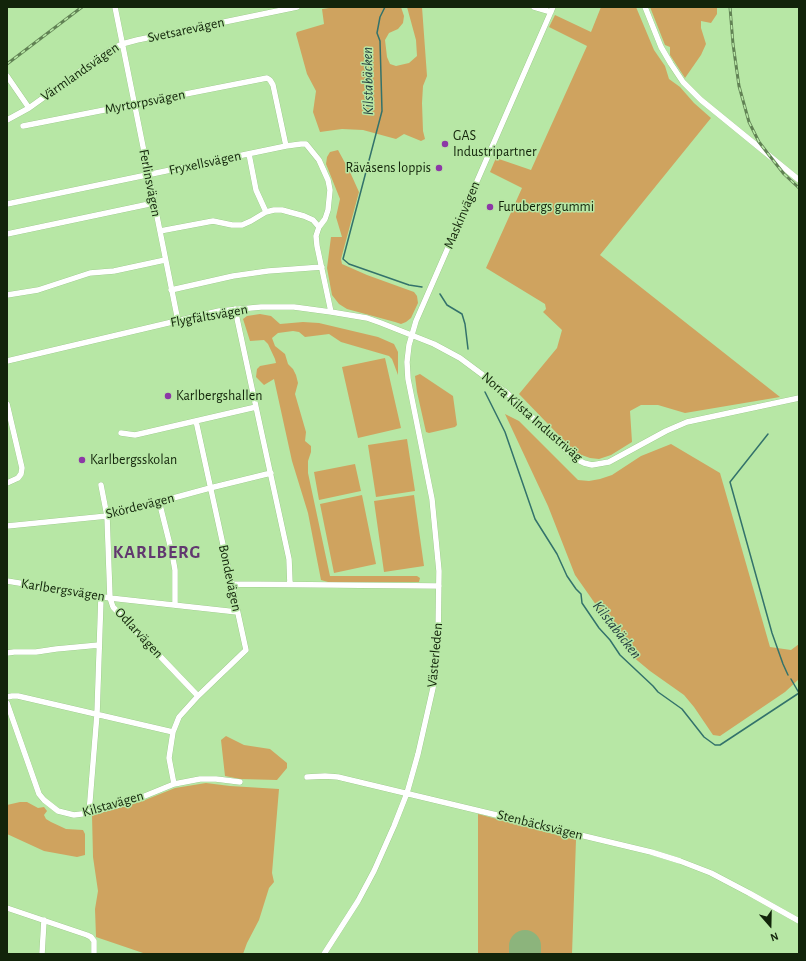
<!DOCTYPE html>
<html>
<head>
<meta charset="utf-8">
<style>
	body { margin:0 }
	#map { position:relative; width:806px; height:961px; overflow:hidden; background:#b7e7a5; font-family:"Alegreya Sans",sans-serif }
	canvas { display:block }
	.frame { position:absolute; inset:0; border:8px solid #12240a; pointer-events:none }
	.north { position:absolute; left:750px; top:905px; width:40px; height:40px; -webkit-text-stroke:3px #b7e7a5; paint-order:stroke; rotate:160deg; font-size:11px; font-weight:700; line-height:16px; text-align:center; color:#12240a }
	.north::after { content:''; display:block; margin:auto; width:14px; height:18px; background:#12240a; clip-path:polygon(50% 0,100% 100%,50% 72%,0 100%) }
</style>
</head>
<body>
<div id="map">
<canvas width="806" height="961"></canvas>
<div class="frame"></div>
<div class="north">N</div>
</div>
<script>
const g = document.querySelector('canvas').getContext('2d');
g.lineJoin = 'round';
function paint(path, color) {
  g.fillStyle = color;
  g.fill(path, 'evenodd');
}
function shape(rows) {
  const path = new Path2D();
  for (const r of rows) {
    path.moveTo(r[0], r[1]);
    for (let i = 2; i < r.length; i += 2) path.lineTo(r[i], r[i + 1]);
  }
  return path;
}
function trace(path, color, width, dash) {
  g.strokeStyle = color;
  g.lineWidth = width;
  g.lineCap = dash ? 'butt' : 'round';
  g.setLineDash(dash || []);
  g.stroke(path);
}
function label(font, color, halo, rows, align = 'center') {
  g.font = font + ' "Alegreya Sans",sans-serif';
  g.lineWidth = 3;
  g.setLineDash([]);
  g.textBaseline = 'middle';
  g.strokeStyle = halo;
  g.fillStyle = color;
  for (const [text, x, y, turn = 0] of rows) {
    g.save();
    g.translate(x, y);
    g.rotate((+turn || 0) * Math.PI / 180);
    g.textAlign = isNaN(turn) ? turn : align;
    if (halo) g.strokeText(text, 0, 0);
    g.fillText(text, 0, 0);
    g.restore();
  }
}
paint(shape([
	[336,7,401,7,404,16,403,23,398,29,389,33,385,40,387,57,390,64,396,66,409,63,417,56,416,40,407,7,422,7,427,76,423,86,422,103,423,131,425,139,421,141,404,134,396,139,363,130,342,129,320,132,313,112,316,91,307,74,296,34,297,32,324,24,322,9],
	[601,7,636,7,654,50,665,66,669,79,680,87,694,103,711,118,600,255,780,397,685,413,658,405,641,405,630,411,632,442,611,455,599,459,590,458,576,453,519,394,557,348,562,330,543,312,546,309,545,304,486,268,522,188,490,172,496,158,531,170,587,46,549,27,555,15,591,32],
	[650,7,717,7,717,14,711,23,701,21,701,28,706,44,701,55,685,78,670,55,670,47,665,45],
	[338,150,350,172,359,192,341,259,342,264,367,275,414,292,417,296,418,303,411,318,406,322,401,324,395,322,347,309,339,304,332,295,327,268,331,237,342,237,336,217,340,199,326,164,327,157,330,152],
	[260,314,271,316,280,324,303,322,319,323,378,337,394,344,398,352,398,375,392,359,389,356,341,342,329,334,305,337,299,332,293,331,278,333,272,338,275,346,285,354,288,364,293,369,296,375,298,383,295,394,306,432,305,441,311,446,311,452,308,461,308,473,330,576,417,576,420,578,419,582,328,582,321,580,308,513,292,461,274,379,264,385,256,377,257,369,260,366,276,363,275,359,268,344,264,340,250,341,243,319,247,316],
	[385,358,401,428,358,438,342,367],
	[420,374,453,396,457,425,455,427,429,433,426,432,417,392,415,376],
	[505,414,519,421,578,480,589,481,600,479,612,475,641,456,671,444,720,473,770,647,791,650,799,644,799,679,785,692,720,736,713,735,694,707,684,695,650,671,632,656,575,575,548,506],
	[407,439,415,491,376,497,368,445],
	[355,464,361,491,319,500,314,472],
	[362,495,376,564,334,573,320,504],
	[414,495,424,566,384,572,374,501],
	[226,736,244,745,270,749,287,763,287,768,277,780,240,779,225,776,221,740],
	[206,783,230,786,279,789,272,873,274,882,269,888,259,920,247,943,243,954,146,954,96,937,95,909,98,891,93,857,92,815,140,802,175,788],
	[20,802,27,802,38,808,44,807,47,811,44,815,46,819,51,822,66,829,83,830,85,834,85,855,77,857,44,851,7,834,7,805],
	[478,814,576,840,572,954,536,954,536,947,515,946,514,954,478,954]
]), '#cfa35f');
trace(shape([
	[385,7,380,17,377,33,380,41,382,111,343,259,349,264,409,285,422,287],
	[440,294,447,305,462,314,465,324,468,349],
	[485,392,505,432,535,519,557,554,567,576,576,589,581,594,582,603,599,628,610,640,620,655,653,686,658,692,682,709,704,737,715,745,720,745,799,693],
	[768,434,730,482,772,633,783,664,788,675],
	[791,679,799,693]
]), '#33726b', 1.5);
trace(shape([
	[525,954,525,946]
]), '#8cb47c', 32);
const minor = shape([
	[115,7,178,321],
	[534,7,551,12],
	[645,7,661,47,671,64,683,82,701,100,799,180],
	[7,76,29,108],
	[7,120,29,108,107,52,122,44,137,40,297,7],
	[286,146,301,144,306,144,319,160,328,180,330,190,328,210,325,219,319,227,316,236,317,246,331,312],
	[249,154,256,190,266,212],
	[7,204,286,146,273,85,270,80,267,78,23,126],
	[160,231,213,221,232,225,242,225,251,221,266,212,274,210,282,210,304,216,313,220,319,227],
	[7,234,154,203],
	[171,290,233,276,268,271,322,267],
	[7,295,38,290,90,273,114,271,165,260],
	[235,309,256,407],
	[7,361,219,311,261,307,294,307,331,312,367,318,381,323,434,344,460,358,507,393,576,459,584,463,592,465,609,462,666,431,687,422,799,398],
	[7,404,22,468,21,474,18,478,7,483],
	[121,433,135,435,256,407,289,559,290,584],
	[101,485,107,516,110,598,113,607,198,696],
	[159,501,172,553,175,570,175,604],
	[7,526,107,516,210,488,271,473],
	[7,581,110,598,237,612],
	[231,584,439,586],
	[7,653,14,652,36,652,56,649,99,645],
	[7,697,12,696,18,696,173,732],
	[7,703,39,794,44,800,58,811,74,815,89,813,130,802,174,784,200,779,216,779,240,782],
	[307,777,325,776,338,777,651,852,680,861,711,873,749,893,799,921],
	[174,784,169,758,173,732,179,717,198,696,246,650,196,421],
	[89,813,97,714,101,597],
	[7,908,87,935,91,937,94,941,94,954],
	[42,954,44,920],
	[324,954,358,901,374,871,394,826,407,793,418,754,433,688,438,639,439,571,432,499,408,379,407,362,409,345,416,321,553,7]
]);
trace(minor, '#8ebd7c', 6);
trace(minor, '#fff', 5.5);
const rail = shape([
	[730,7,733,44,739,86,749,122,759,142,769,155,784,174,799,188],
	[7,64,82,7]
]);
trace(rail, '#618254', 3);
trace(rail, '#b7e7a5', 1.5, [4.5]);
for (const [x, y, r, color] of [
	[445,144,4,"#8c38a6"],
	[439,168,4,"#8c38a6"],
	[490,207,4,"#8c38a6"],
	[168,396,4,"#8c38a6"],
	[82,460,4,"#8c38a6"]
]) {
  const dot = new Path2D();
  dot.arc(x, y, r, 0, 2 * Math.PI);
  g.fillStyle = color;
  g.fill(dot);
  trace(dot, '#b7e7a5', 1.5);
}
label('14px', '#12240a', '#b7e7a5', [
	["Svetsarevägen",186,30,-12],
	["Värmlandsvägen",80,72,-35],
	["Myrtorpsvägen",145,102,-11],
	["Fryxellsvägen",205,163,-12],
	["Ferlinsvägen",150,183,79],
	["Maskinvägen",462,215,-67],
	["Flygfältsvägen",209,316,-10],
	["Norra Kilsta Industriväg",532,417,41],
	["Skördevägen",140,506,-14],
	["Bondevägen",230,578,78],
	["Karlbergsvägen",63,590,9],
	["Odlarvägen",139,633,47],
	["Västerleden",435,655,-85],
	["Kilstavägen",113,804,-16],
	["Stenbäcksvägen",540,825,14]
]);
label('14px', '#12240a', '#b7e7a5', [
	["GAS",453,136],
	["Industripartner",453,152],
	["Rävåsens loppis",431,168,"right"],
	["Furubergs gummi",498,207],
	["Karlbergshallen",176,396],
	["Karlbergsskolan",90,460]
], 'left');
label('italic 15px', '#243e3f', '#b7e7a5', [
	["Kilstabäcken",368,81,-91],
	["Kilstabäcken",617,630,52]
]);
g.letterSpacing = '1px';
label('bold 18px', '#61386f', '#b7e7a5', [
	["KARLBERG",157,553]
]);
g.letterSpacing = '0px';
</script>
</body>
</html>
